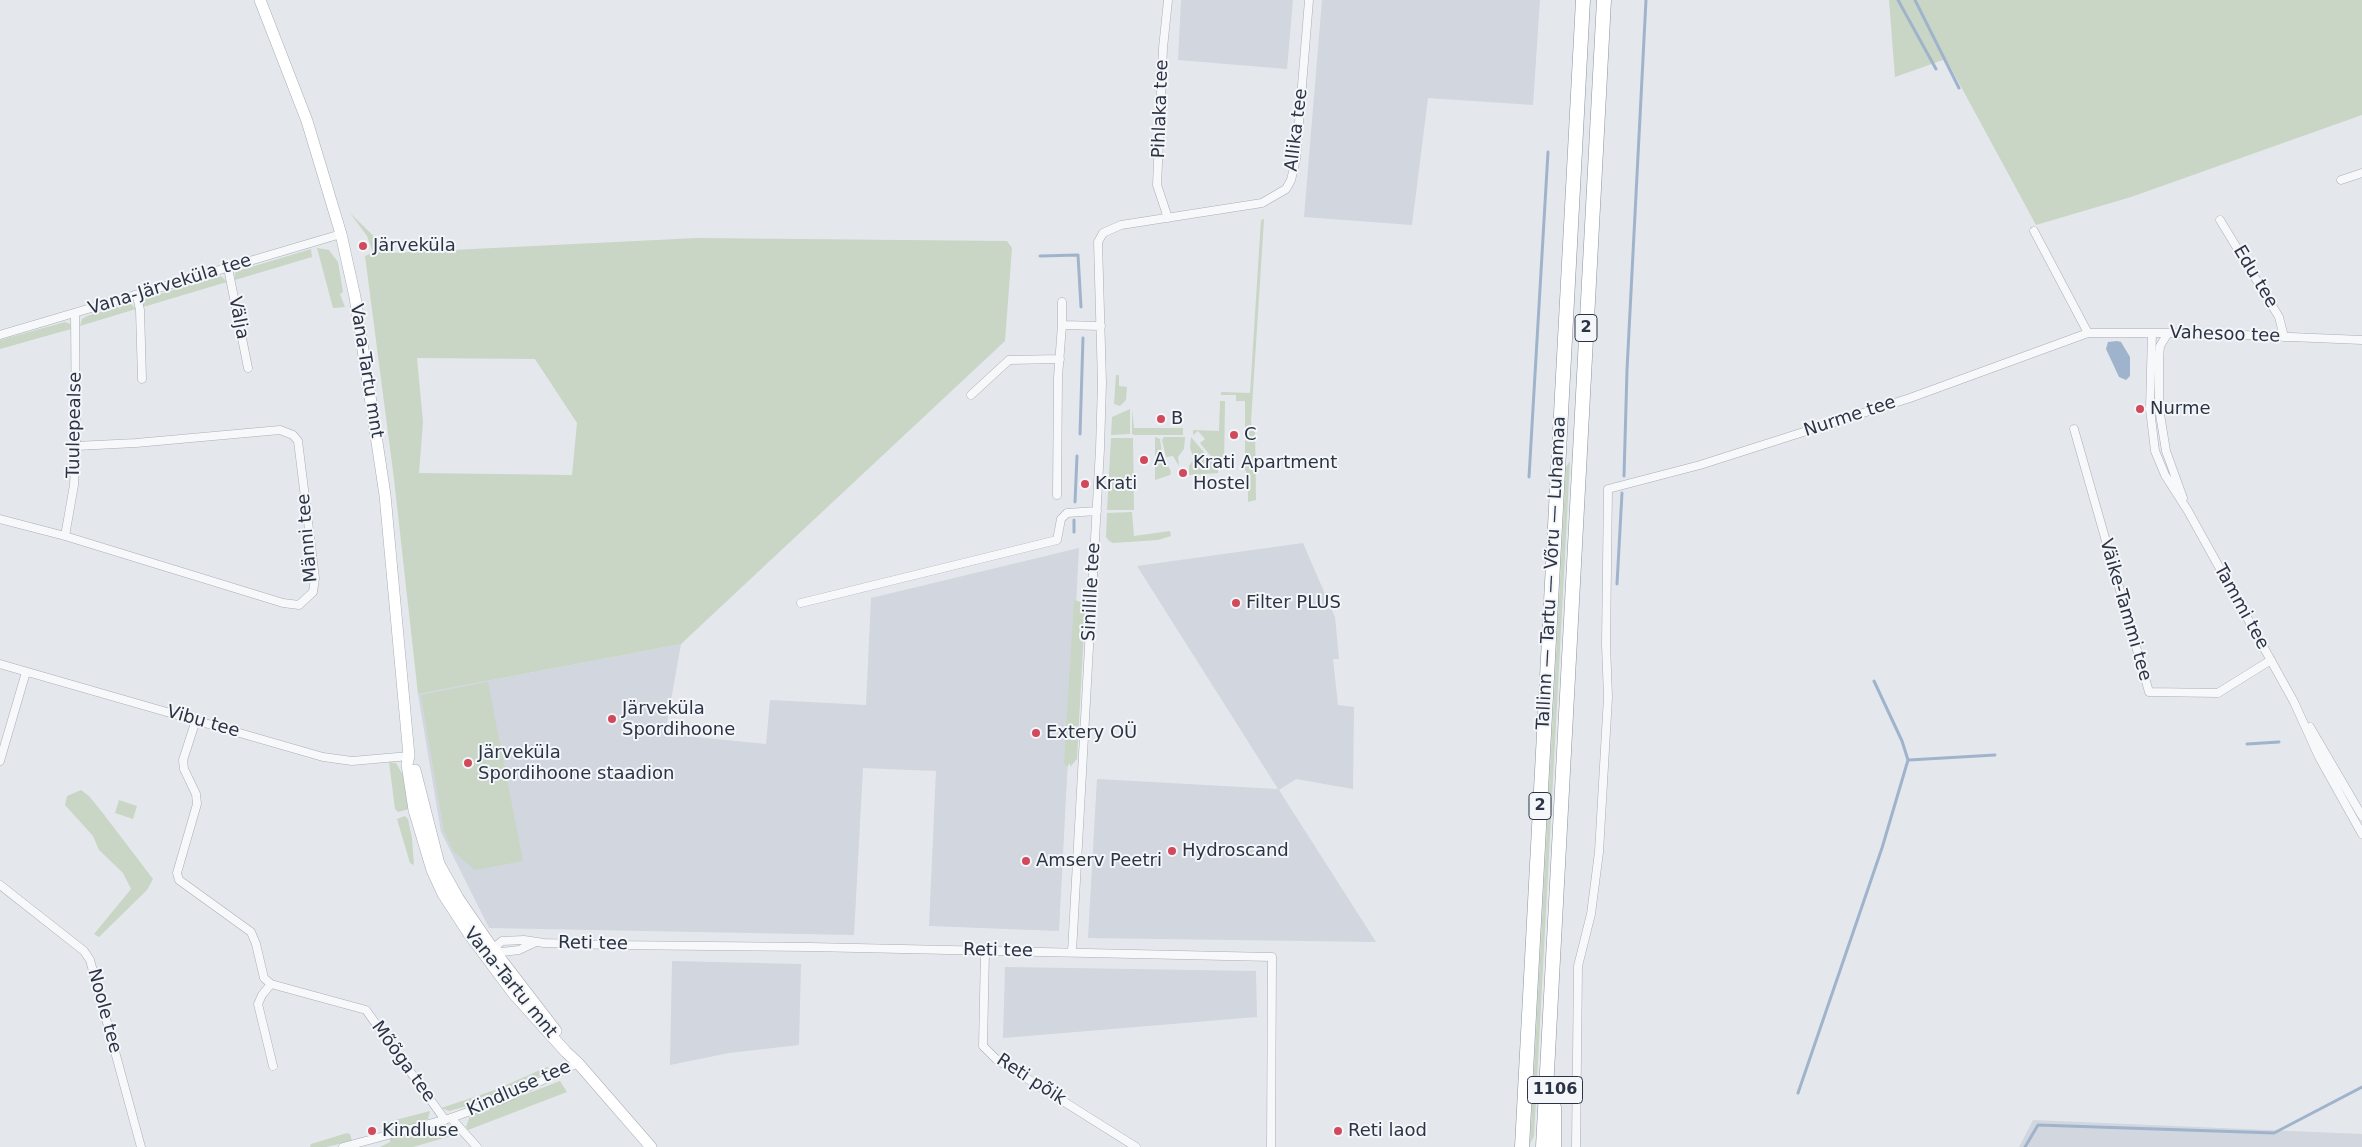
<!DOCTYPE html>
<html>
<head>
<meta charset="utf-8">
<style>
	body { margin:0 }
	canvas { display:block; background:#e4e7ec }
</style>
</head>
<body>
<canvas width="2362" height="1147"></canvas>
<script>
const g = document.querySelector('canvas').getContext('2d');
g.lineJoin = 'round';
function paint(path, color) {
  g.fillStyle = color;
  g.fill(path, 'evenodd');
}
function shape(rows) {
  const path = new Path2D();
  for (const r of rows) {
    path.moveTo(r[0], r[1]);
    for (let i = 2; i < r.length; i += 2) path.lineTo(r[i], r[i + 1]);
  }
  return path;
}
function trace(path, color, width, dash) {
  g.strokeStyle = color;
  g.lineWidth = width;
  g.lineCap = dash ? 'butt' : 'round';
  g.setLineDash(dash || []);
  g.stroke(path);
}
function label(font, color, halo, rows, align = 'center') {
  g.font = font + ' "DejaVu Sans",sans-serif';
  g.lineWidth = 4;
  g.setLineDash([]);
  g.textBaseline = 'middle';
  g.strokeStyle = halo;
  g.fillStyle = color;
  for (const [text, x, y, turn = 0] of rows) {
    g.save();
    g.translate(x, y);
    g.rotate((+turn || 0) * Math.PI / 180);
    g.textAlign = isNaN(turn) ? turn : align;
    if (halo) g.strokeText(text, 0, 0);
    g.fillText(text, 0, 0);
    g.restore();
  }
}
paint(shape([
	[1181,0,1293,0,1287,69,1178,60],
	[1322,0,1540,0,1533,105,1428,98,1412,225,1304,217],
	[1303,543,1335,617,1339,659,1333,659,1338,705,1354,707,1353,789,1296,779,1279,790,1376,942,1088,938,1097,779,1278,789,1137,566],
	[1079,548,1059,931,929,926,936,771,863,768,854,935,489,928,441,832,418,694,681,644,665,734,766,744,770,700,866,705,871,598],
	[672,961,801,964,799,1045,729,1053,670,1065],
	[1005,967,1256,971,1257,1017,1003,1038],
	[2033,1120,2362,1134,2362,1147,2019,1147]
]), '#d2d6de');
paint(shape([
	[1889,0,2362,0,2362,115,2131,197,2036,225,1946,59,1895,77],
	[350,213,391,253,697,238,1007,241,1012,248,1005,341,681,644,418,694,394,479,365,256,373,253,367,236],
	[417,358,535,359,577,423,572,475,419,473,423,422],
	[1264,219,1251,422,1252,426,1255,426,1256,500,1248,502,1248,475,1245,470,1245,401,1236,401,1236,395,1221,395,1221,392,1250,393,1261,220],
	[317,248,329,250,338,262,343,292,340,294,345,307,333,308],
	[311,249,312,257,235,280,235,273,238,271],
	[221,276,227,282,143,307,143,302,146,298],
	[130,303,136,309,80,326,82,319,87,316],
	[65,322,70,324,71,329,0,349,0,340],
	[1116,375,1119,375,1119,386,1127,387,1126,400,1120,406,1114,404],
	[1220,401,1225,401,1224,468,1219,466,1200,443,1205,439,1198,431,1193,435,1193,430,1219,431],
	[1130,409,1130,434,1111,435,1112,417],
	[1132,409,1134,428,1183,428,1183,435,1134,435,1132,434],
	[1155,437,1160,439,1162,453,1171,472,1170,475,1155,480],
	[1164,437,1185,437,1184,449,1178,457,1179,466,1173,456,1166,457,1162,440],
	[1191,437,1218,469,1218,473,1189,475,1189,466,1194,459,1190,448],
	[1111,438,1133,438,1134,510,1107,510],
	[1570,461,1534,1136,1530,1144,1566,467],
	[1132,512,1134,536,1170,531,1171,536,1158,540,1113,543,1109,541,1106,537,1107,513],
	[1074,600,1081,602,1085,610,1077,759,1070,767,1070,763,1067,767,1064,763],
	[488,682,523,861,475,870,454,852,444,831,421,695],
	[389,762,396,763,403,775,409,809,398,812,395,809],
	[81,790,89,796,102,812,153,879,147,890,99,937,94,934,131,889,123,873,99,850,93,836,65,805,67,796],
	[119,800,137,806,133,819,115,813],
	[405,816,408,819,412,838,414,865,410,863,397,819],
	[547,1067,551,1069,523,1085,481,1102,449,1111,441,1108,495,1090],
	[560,1081,567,1092,468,1130,466,1127,470,1116],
	[430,1111,428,1119,388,1132,388,1122],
	[437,1127,452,1128,458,1134,413,1147,380,1147,390,1142,390,1139],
	[347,1133,350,1134,352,1141,326,1147,310,1147,311,1144]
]), '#c9d6c5');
paint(shape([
	[2117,341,2121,342,2130,357,2130,376,2126,380,2119,377,2106,349,2108,342]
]), '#9fb4cc');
trace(shape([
	[1898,0,1936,69],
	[1915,0,1959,88],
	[1040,256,1078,255,1081,307],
	[1080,434,1083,338],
	[1624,476,1627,370,1646,0],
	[1529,477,1548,152],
	[1075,502,1077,456],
	[1074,520,1074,532],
	[1617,584,1622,493],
	[2247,744,2279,742],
	[1909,760,1995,755],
	[1798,1093,1882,848,1908,760,1902,741,1874,681],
	[2025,1147,2038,1125,2274,1133,2362,1087]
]), '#9fb4cc', 3);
const street = shape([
	[1168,0,1163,48,1157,185,1168,218],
	[2341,180,2362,173],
	[2220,220,2279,317,2284,337],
	[2034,231,2088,333],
	[228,268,248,368],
	[137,296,140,310,142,379],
	[1062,302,1062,325,1101,326],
	[2152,333,2150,409,2155,451,2165,475,2188,511,2294,702,2319,757,2362,834],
	[2168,333,2160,346,2159,359,2159,408,2166,451,2183,498],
	[0,335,341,234],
	[971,395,1009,360,1060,359],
	[2074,429,2149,692,2218,693,2271,660],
	[1057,495,1058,377,1062,325],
	[0,519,65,536,283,603,299,605,313,592,315,578,298,441,293,435,280,430,136,443,76,446],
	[65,536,74,485,76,446,75,314],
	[801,603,1057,540,1061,519,1067,513,1097,511],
	[0,664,323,757,352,761,409,756],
	[196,720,183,760,184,769,196,794,197,804,177,873,179,880,251,932,256,944,264,978,271,984,366,1010,445,1120],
	[2310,727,2362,816],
	[0,761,26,672],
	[0,885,84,951,90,960,141,1147],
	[493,949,502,952,519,950,534,943],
	[985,951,983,1046,996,1059,1136,1147],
	[489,952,502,941,524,940,544,943,609,945,810,947,1272,957,1271,1147],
	[1072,952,1100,449,1102,383,1098,242,1103,233,1121,225,1262,203,1286,189,1291,180,1296,159,1309,0],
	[271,984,262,995,258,1004,273,1066],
	[451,1118,477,1147],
	[343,1147,451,1118,506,1098,578,1063],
	[1576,1147,1578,966,1591,914,1599,852,1608,697,1606,644,1608,489,1700,465,1910,398,2088,333,2196,333,2362,340]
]);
const secondary = shape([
	[260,0,307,121,341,234,355,297,385,495,409,756,407,764,414,810,432,870,443,894,469,934,513,993,566,1052,578,1063,651,1147],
	[415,770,439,864,458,898,493,949,556,1031]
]);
const highway = shape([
	[1554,1107,1554,1147],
	[1522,1147,1583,0],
	[1543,1147,1604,0]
]);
trace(street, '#a9aeb7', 9);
trace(secondary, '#a9aeb7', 12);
trace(highway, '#8b94a3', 15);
trace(street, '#f7f8fa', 8);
trace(secondary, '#fff', 11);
trace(highway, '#fff', 14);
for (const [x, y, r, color] of [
	[363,246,5,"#d1495b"],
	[2140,409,5,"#d1495b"],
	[1161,419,5,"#d1495b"],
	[1234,435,5,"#d1495b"],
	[1144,460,5,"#d1495b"],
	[1183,473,5,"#d1495b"],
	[1085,484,5,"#d1495b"],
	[1236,603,5,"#d1495b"],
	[612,719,5,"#d1495b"],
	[1036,733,5,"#d1495b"],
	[468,763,5,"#d1495b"],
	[1172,851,5,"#d1495b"],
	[1026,861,5,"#d1495b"],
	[372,1131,5,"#d1495b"],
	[1338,1131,5,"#d1495b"]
]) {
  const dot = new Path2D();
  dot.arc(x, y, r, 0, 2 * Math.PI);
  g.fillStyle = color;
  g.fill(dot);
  trace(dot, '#f4f6f9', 2);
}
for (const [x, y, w] of [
	[1586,328,22],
	[1540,806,22],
	[1555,1090,55]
]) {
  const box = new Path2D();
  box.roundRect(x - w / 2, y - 13.5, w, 27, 4);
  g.fillStyle = '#f4f6f9';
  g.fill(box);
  trace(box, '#2b3445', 1);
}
label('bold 16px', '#2b3445', null, [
	["2",1586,328],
	["2",1540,806],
	["1106",1555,1090]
]);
label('18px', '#2b3445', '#f4f6f9', [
	["Pihlaka tee",1161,109,-88],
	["Allika tee",1297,130,-83],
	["Edu tee",2255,277,59],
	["Vana-Järveküla tee",170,285,-17],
	["Välja",238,318,79],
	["Vahesoo tee",2225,335,2],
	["Vana-Tartu mnt",366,371,81],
	["Nurme tee",1850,417,-18],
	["Tuulepealse",75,425,-89],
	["Männi tee",308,538,-95],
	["Tallinn — Tartu — Võru — Luhamaa",1552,573,-87],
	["Sinilille tee",1092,592,-87],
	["Tammi tee",2241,607,61],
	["Väike-Tammi tee",2125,610,74],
	["Vibu tee",203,722,16],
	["Reti tee",593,944,1],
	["Reti tee",998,951,1],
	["Vana-Tartu mnt",510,983,51],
	["Noole tee",104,1011,75],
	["Mõõga tee",403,1062,54],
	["Reti põik",1031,1080,33],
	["Kindluse tee",519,1089,-24]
]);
label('18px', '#2b3445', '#f4f6f9', [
	["Järveküla",373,246],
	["Nurme",2150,409],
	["B",1171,419],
	["C",1244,435],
	["A",1154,460],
	["Krati Apartment",1193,463],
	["Hostel",1193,484],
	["Krati",1095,484],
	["Filter PLUS",1246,603],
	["Järveküla",622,709],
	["Spordihoone",622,730],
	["Extery OÜ",1046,733],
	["Järveküla",478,753],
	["Spordihoone staadion",478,774],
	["Hydroscand",1182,851],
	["Amserv Peetri",1036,861],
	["Kindluse",382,1131],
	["Reti laod",1348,1131]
], 'left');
</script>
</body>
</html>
